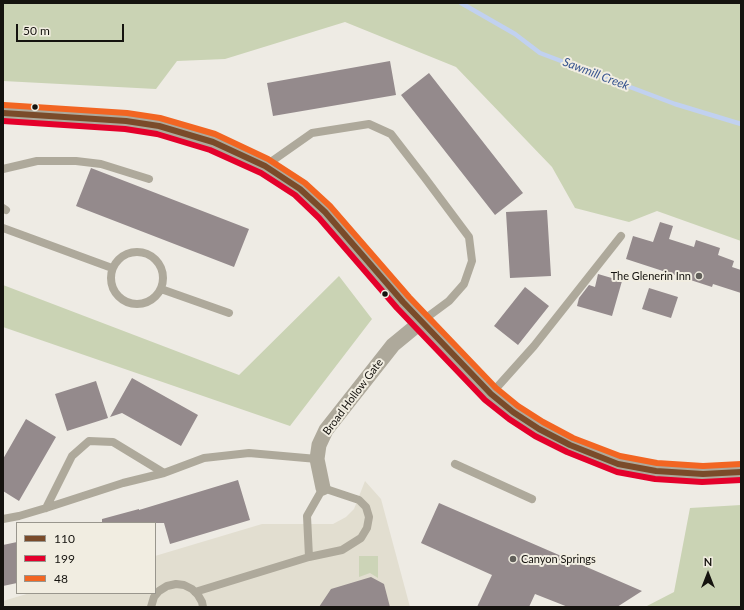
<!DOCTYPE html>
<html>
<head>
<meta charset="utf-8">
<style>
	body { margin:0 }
	#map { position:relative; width:744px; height:610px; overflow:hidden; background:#eeebe4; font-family:Lato,sans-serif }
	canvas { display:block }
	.frame { position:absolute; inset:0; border:4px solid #15130f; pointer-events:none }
	.legend { position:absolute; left:16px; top:522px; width:140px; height:72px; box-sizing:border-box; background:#f1ede1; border:1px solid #99968d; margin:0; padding:5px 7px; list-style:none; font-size:12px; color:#15130f }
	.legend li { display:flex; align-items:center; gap:8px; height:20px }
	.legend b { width:20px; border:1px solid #99968d }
	.north { position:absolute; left:688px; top:554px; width:40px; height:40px; -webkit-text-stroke:3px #f1ede1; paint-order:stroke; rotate:0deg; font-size:11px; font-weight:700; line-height:16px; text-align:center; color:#15130f }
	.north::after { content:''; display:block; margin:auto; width:14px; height:18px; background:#15130f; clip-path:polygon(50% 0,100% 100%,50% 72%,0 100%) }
	.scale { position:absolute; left:16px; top:24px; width:108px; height:18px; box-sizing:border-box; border:2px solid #15130f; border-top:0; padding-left:5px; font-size:12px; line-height:14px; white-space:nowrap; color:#15130f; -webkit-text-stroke:3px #f1ede1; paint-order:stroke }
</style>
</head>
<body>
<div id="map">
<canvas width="744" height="610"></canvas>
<div class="frame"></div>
<ul class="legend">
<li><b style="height:5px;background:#7a4b2a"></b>110</li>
<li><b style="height:5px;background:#e4002b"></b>199</li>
<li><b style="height:5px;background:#f26522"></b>48</li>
</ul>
<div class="north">N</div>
<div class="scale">50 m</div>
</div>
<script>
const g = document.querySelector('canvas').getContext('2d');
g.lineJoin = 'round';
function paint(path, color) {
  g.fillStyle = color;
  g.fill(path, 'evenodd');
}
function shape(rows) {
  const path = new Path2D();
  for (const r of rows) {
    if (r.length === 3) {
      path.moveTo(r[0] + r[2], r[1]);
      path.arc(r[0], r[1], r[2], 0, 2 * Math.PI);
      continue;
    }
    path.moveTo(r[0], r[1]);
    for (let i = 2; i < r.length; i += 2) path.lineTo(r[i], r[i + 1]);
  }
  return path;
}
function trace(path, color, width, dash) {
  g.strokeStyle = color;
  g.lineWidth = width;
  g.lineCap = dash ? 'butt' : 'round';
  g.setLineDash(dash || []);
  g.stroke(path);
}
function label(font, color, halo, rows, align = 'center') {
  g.font = font + ' Lato,sans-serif';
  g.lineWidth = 4;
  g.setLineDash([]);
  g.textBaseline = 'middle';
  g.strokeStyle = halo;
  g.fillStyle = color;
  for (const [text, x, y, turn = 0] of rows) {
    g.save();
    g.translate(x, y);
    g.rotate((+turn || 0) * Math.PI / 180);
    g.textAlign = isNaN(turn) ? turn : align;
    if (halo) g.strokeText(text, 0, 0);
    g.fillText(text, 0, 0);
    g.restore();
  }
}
paint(shape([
	[365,481,381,499,410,607,3,607,3,601,30,593,155,593,155,556,262,524,333,524,346,517,354,509]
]), '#e2ded0');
paint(shape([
	[359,556,378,556,378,578,370,573,359,577]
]), '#ccd4b7');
paint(shape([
	[3,3,741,3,741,241,657,211,629,222,575,208,552,167,456,67,345,22,225,59,177,61,156,89,3,81],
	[339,276,372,319,290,426,3,327,3,285,239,375],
	[741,505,741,607,645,607,674,592,690,508]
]), '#cad3b4');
trace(shape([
	[461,3,515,34,540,53,675,104,741,124]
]), '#c1d1f0', 4.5);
paint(shape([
	[390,61,396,95,273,116,267,83],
	[429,73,523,193,495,215,401,95],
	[91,168,249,229,234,267,76,206],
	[547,210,551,276,510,278,506,212],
	[660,222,673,226,669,239,694,247,696,240,720,248,718,255,734,261,732,267,741,270,741,293,713,284,712,287,626,259,633,236,653,242],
	[598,274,622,281,612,316,577,306,579,298,589,285,595,287],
	[525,287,549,306,518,345,494,326],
	[649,288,678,297,671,318,642,309],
	[132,378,198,415,181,446,122,413,110,417],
	[96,381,108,418,67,431,55,394],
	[26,419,56,437,19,501,3,491,3,459],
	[238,480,250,520,170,544,164,523,102,523,102,519,139,509,139,510],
	[439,503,642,591,617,607,568,607,535,594,529,607,477,607,492,575,421,543],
	[17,542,17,583,3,586,3,545],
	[371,577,384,584,390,607,319,607,331,589]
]), '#948a8c');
trace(shape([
	[265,166,312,133,369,124,391,134,425,178,469,237,472,261,464,284,449,301,422,321],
	[3,169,37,161,76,161,101,164,149,179],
	[3,208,6,210],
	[3,228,112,268],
	[137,278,26],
	[161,289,229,313],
	[491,394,534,346,621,236],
	[455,464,532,499],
	[46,508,72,456,89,441,113,442,164,473],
	[3,519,19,516,46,508,123,483,164,473,204,458,249,453,317,459],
	[195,592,309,557,342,550,361,538,367,528,369,517,366,507,359,500,323,488,307,516,309,557],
	[151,607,154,597,159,591,167,586,176,584,184,585,192,589,198,595,202,602,203,607]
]), '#aea99b', 8);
trace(shape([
	[323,488,317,459,319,445,326,430,393,345,421,322]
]), '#aea99b', 15);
trace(shape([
	[3,113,126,121,159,126,213,142,265,166,300,189,325,212,403,302,491,394,513,412,539,429,570,445,618,464,656,471,703,474,741,472]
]), '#aea99b', 19);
trace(shape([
	[3,113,126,121,159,126,213,142,265,166,300,189,325,212,403,302,491,394,513,412,539,429,570,445,618,464,656,471,703,474,741,472]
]), '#7a4b2a', 6);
trace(shape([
	[3,121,125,129,157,134,210,150,261,173,295,195,319,218,397,308,485,400,509,419,535,436,567,452,617,472,655,479,702,482,741,480]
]), '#e4002b', 6);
trace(shape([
	[4,105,127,113,160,118,215,134,268,159,305,183,330,206,409,297,496,388,518,406,543,422,573,438,620,456,657,463,703,466,741,464]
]), '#f26522', 6);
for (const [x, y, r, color] of [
	[35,107,3.5,"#15130f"],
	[699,276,4,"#615f5a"],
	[385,294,3.5,"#15130f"],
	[513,559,4,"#615f5a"]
]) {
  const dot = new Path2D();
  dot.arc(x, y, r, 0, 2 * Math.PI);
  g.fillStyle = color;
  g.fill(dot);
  trace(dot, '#f1ede1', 1.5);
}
label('11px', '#15130f', '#f1ede1', [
	["The Glenerin Inn",691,276],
	["Canyon Springs",521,559,"left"]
], 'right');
label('11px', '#15130f', '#f1ede1', [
	["Broad Hollow Gate",353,397,-53]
]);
label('italic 12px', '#385590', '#f1ede1', [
	["Sawmill Creek",596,74,21]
]);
</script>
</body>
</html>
